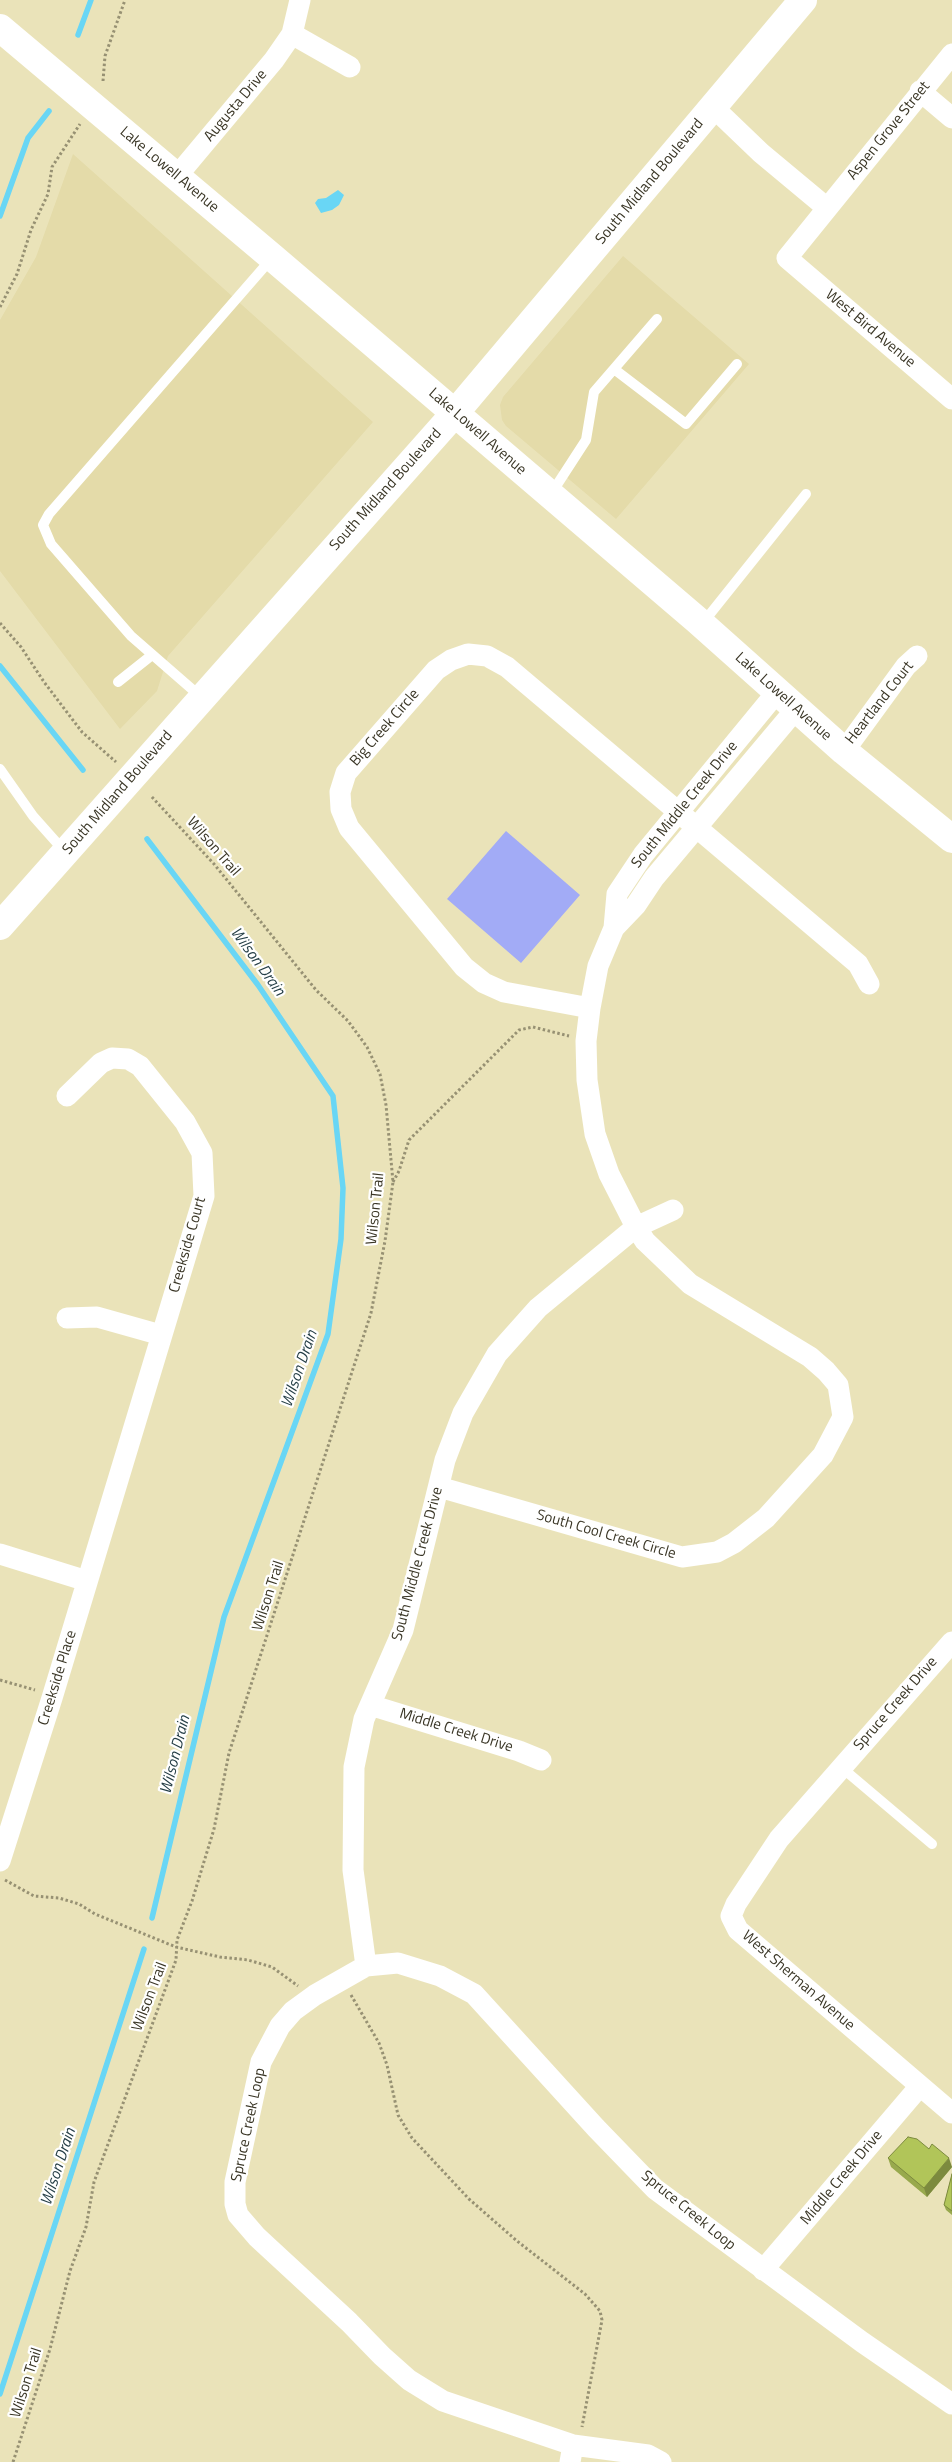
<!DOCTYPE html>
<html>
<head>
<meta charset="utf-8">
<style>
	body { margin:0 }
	canvas { display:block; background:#eae3b9 }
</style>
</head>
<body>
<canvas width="952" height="2462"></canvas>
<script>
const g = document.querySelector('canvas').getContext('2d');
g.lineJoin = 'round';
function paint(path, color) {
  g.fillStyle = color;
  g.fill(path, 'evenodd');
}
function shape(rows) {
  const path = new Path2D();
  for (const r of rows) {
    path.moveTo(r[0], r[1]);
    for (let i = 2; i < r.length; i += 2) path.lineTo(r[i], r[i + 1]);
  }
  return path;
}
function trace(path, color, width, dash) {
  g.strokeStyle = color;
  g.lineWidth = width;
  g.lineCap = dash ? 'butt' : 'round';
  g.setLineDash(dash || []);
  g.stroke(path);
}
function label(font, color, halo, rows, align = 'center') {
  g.font = font + ' "Titillium Web",sans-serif';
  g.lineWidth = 4.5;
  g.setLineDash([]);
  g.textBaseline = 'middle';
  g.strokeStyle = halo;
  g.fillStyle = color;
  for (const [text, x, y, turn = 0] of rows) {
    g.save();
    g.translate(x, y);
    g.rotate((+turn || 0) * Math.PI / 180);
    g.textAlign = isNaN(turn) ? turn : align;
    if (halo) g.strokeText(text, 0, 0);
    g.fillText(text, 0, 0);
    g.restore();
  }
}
paint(shape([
	[73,154,373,422,168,656,157,691,120,729,0,571,0,320,36,257],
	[623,256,749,364,616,519,506,426,502,420,500,405,503,397]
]), '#e4dba9');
paint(shape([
	[506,831,580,895,521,963,447,899]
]), '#a2abf6');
paint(shape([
	[338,190,344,195,339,205,332,210,321,213,315,203,318,199,326,198]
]), '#69d6f5');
trace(shape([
	[78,35,91,0],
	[0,216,28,138,49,111],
	[0,666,83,770],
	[147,839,258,985,333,1096,343,1188,341,1239,328,1334,224,1617,152,1918],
	[0,2394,144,1949]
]), '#69d6f5', 5.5);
trace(shape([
	[103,81,105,56,125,0],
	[0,307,17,274,31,230,48,194,52,167,80,124],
	[0,623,21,647,44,682,82,732,116,762],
	[393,1182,399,1171,409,1140,519,1030,533,1027,569,1036],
	[0,1680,35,1690],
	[5,1880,34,1896,59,1898,79,1904,95,1914,176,1947,220,1957,248,1960,272,1967,298,1986],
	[351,1995,379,2043,387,2065,398,2115,412,2138,469,2199,517,2241,585,2294,600,2311,602,2320,582,2427],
	[13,2462,50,2349,70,2271,86,2227,94,2182,176,1960,177,1940,192,1901,214,1829,229,1753,371,1313,385,1241,393,1182,386,1105,380,1074,367,1047,348,1021,316,990,214,864,151,796]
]), '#979173', 3, [2.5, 2.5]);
trace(shape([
	[614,369,686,424,737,364],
	[551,494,586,440,594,392,657,319],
	[702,624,806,494],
	[118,682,152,655],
	[201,697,131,636,51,544,43,525,49,514,272,258],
	[0,769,33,816,65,852],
	[841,1767,932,1844]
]), '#fff', 10);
trace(shape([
	[292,34,350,67],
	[952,54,787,258,952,399],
	[920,91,952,118],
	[713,107,761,153,827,208],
	[177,176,274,60,292,34,300,0],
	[844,751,906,666,917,656],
	[614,928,636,905,654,878,796,709],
	[590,1008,504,992,484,983,464,967,349,828,341,809,340,792,346,773,436,670,451,660,468,654,487,656,507,667,858,964,869,984],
	[67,1318,97,1317,161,1335],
	[439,1487,682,1557,717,1552,734,1543,766,1518,823,1455,843,1417,838,1385,826,1371,810,1357,690,1284,645,1241,636,1227,609,1174,595,1134,587,1080,586,1041,590,1008,598,966,614,928,617,894,643,855,777,692],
	[0,1554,87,1581],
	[952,1642,779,1839,736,1904,731,1916,738,1930,952,2113],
	[370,1705,519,1751,541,1760],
	[0,1861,52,1698,204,1196,202,1153,185,1122,140,1066,128,1059,112,1058,101,1063,67,1096],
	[366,1966,353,1870,354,1767,364,1719,403,1630,445,1460,463,1413,497,1354,538,1308,636,1227,673,1210],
	[763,2270,920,2086],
	[570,2462,573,2445],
	[661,2462,648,2455,573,2445,443,2401,409,2380,382,2356,349,2322,257,2237,238,2215,235,2204,235,2182,261,2062,280,2026,293,2011,315,1995,366,1966,398,1963,440,1976,474,1994,596,2128,655,2189,862,2342,952,2404]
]), '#fff', 21);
trace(shape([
	[0,28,272,257,697,620,844,751,952,839],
	[0,926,455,413,803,0]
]), '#fff', 28);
paint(shape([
	[929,2149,952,2167,927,2197,891,2167,888,2158],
	[952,2174,952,2215,946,2210,944,2205]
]), '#98a94d');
paint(shape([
	[949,2158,952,2167,927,2197,924,2188]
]), '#7c8a3e');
const building = shape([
	[908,2137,917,2139,929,2149,932,2144,949,2158,924,2188,888,2158,908,2137],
	[952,2174,952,2211,944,2205,952,2174]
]);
paint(building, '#b1c559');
trace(building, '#7c8a3e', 1);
label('15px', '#3a3626', '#fff', [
	["Augusta Drive",236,106,-50],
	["Aspen Grove Street",889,131,-51],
	["Lake Lowell Avenue",169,170,40],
	["South Midland Boulevard",650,182,-50],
	["West Bird Avenue",870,329,40],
	["Lake Lowell Avenue",477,432,41],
	["South Midland Boulevard",386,490,-48],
	["Lake Lowell Avenue",783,697,42],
	["Heartland Court",880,703,-52],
	["Big Creek Circle",385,728,-49],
	["South Midland Boulevard",118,793,-49],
	["South Middle Creek Drive",685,805,-51],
	["Wilson Trail",213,847,49],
	["Wilson Trail",376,1209,-84],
	["Creekside Court",188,1245,-74],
	["South Cool Creek Circle",606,1535,16],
	["South Middle Creek Drive",418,1564,-75],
	["Wilson Trail",269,1596,-72],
	["Creekside Place",58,1678,-73],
	["Spruce Creek Drive",896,1704,-49],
	["Middle Creek Drive",456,1731,17],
	["West Sherman Avenue",798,1981,41],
	["Wilson Trail",150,1997,-69],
	["Spruce Creek Loop",249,2125,-78],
	["Middle Creek Drive",842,2178,-50],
	["Spruce Creek Loop",688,2211,39],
	["Wilson Trail",27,2383,-72]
]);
label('italic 16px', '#263f47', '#fff', [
	["Wilson Drain",257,962,54],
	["Wilson Drain",300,1369,-71],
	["Wilson Drain",176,1755,-76],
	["Wilson Drain",59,2167,-72]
]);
</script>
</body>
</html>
